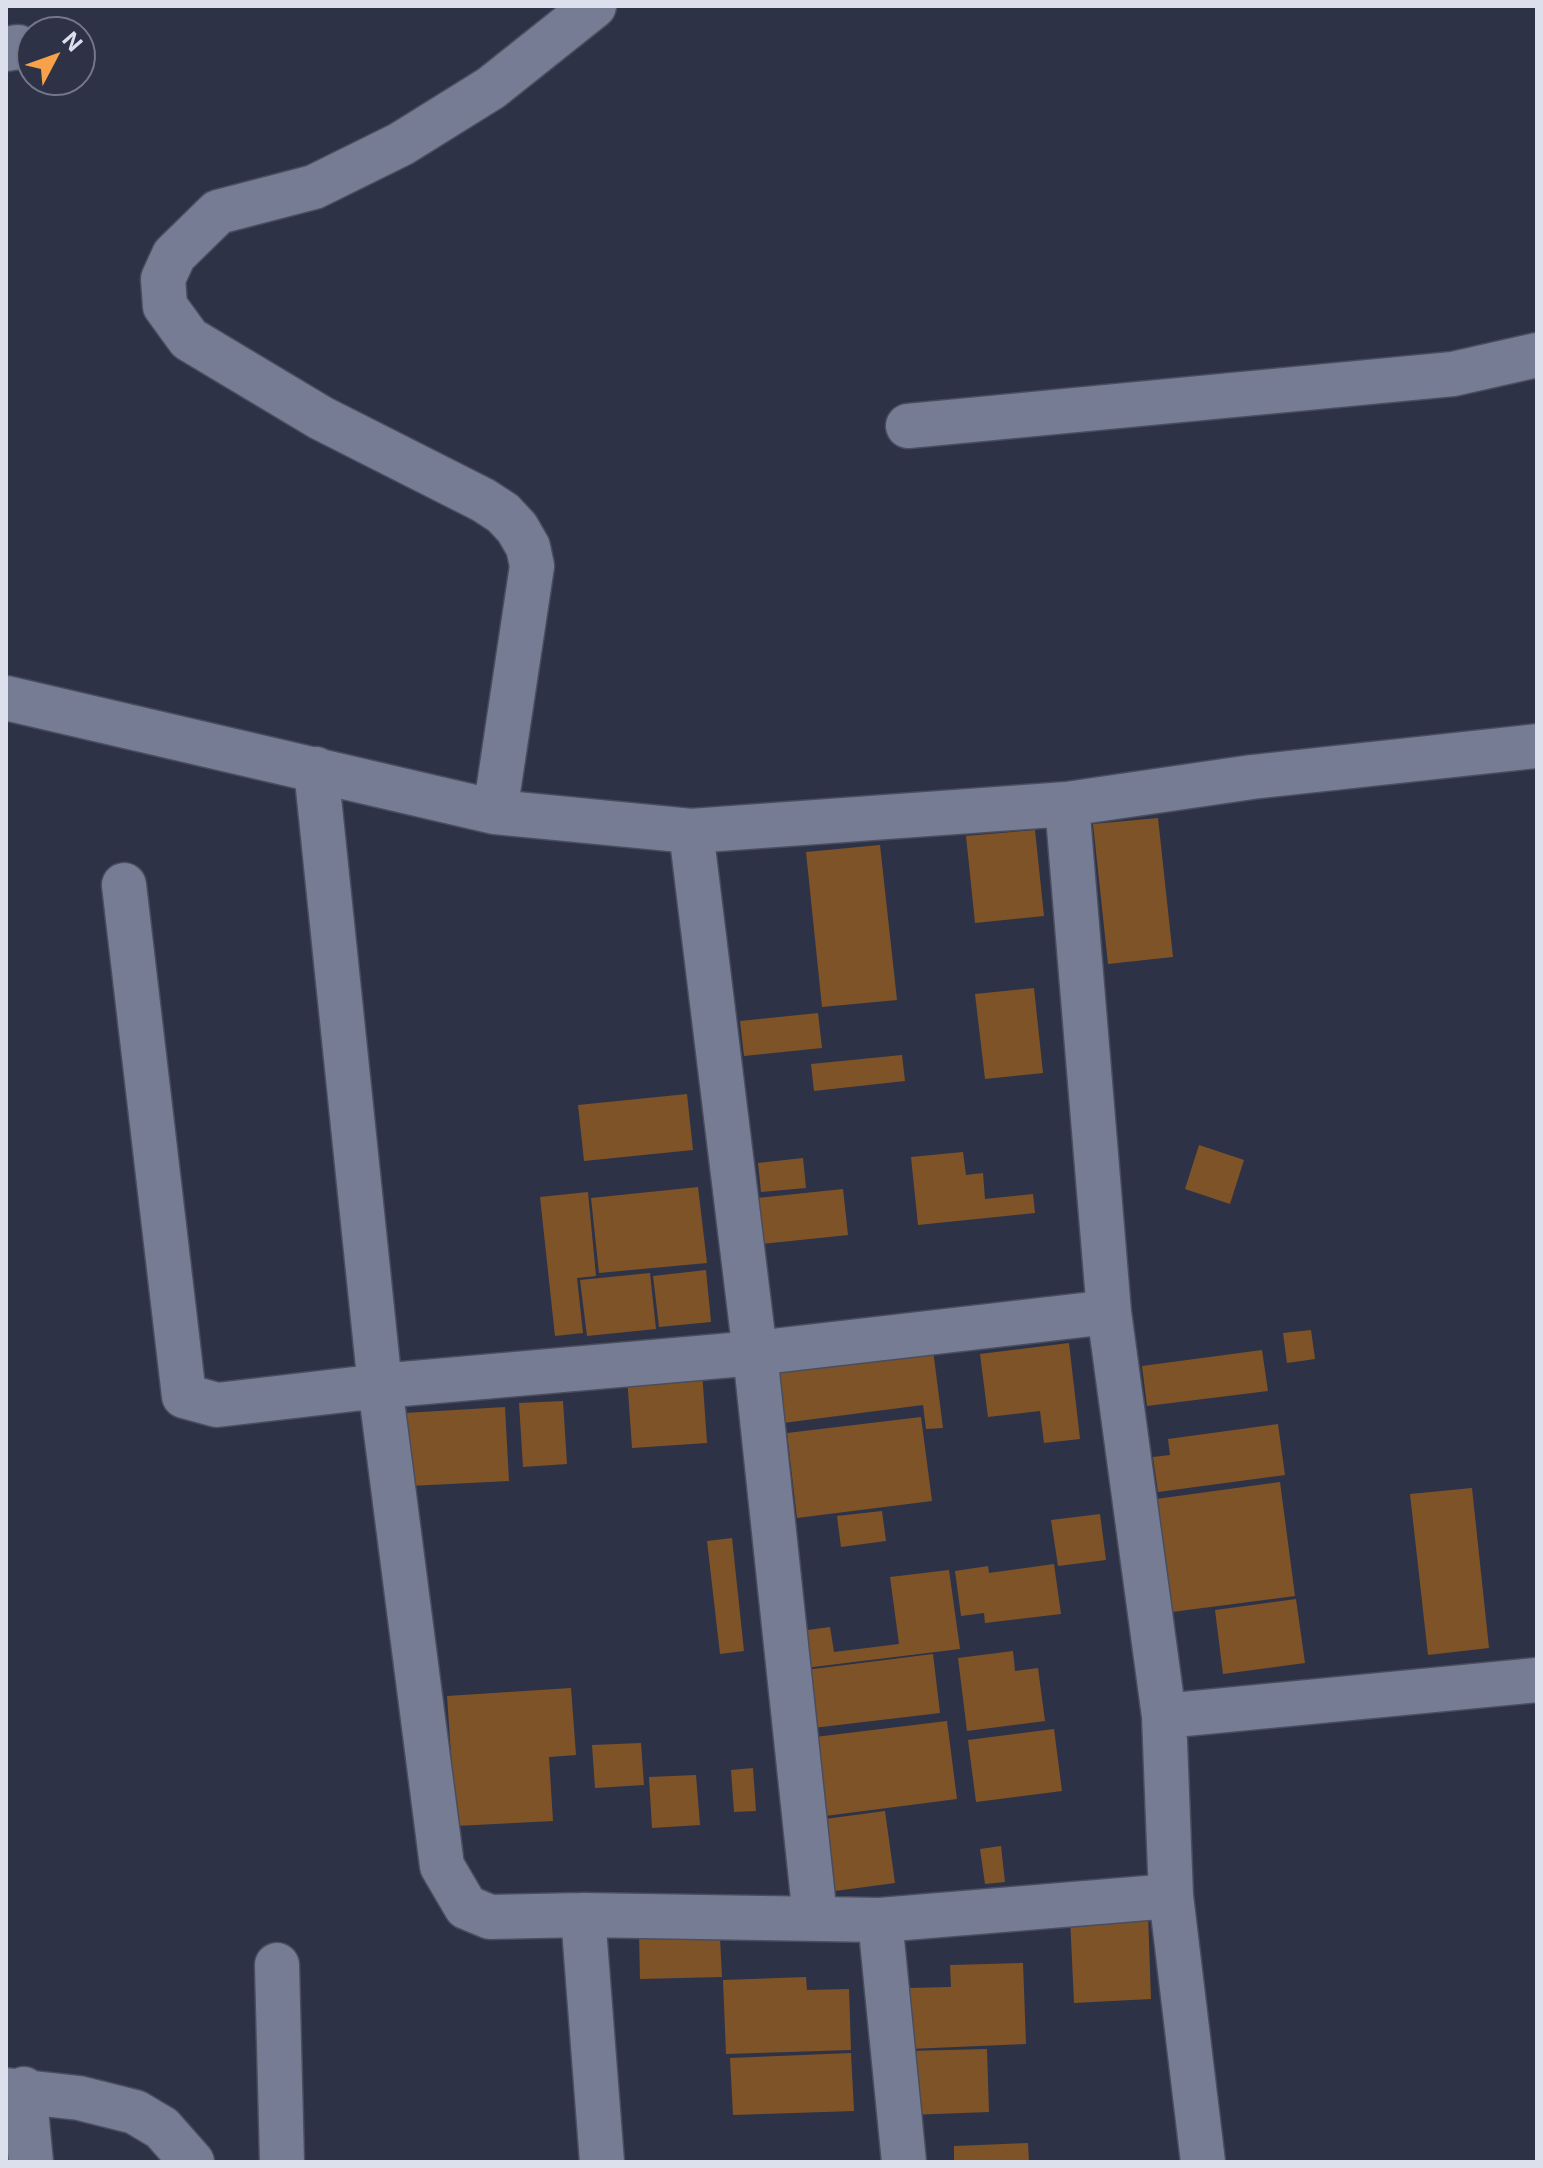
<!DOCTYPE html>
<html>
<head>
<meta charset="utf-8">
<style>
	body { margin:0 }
	#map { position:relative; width:1543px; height:2168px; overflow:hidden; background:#2e3247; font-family:Inter,sans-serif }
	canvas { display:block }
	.frame { position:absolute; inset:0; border:8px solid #dcdfec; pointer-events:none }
	.north { position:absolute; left:16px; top:16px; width:80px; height:80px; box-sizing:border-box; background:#2e3247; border:2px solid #747789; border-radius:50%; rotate:49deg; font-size:22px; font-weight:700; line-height:32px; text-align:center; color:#dcdfec }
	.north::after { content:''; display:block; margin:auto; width:28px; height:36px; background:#f7a14a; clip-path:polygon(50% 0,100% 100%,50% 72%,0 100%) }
</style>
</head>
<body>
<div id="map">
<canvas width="1543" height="2168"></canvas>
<div class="frame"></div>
<div class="north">N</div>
</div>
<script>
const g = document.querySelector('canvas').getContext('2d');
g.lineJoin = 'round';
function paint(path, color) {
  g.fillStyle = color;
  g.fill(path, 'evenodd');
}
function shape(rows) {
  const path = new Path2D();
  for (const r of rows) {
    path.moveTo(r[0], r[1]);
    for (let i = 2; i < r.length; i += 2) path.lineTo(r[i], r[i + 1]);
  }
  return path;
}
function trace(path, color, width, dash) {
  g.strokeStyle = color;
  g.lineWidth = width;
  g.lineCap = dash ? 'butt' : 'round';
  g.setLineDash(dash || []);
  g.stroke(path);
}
paint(shape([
	[1158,818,1173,957,1108,964,1093,824],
	[1035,830,1044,916,975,923,966,836],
	[880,845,897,1000,822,1007,806,852],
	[1034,988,1043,1073,985,1079,975,994],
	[818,1013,822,1048,744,1056,740,1021],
	[902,1055,905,1081,814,1091,811,1064],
	[687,1094,693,1150,584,1161,578,1105],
	[1199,1145,1244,1160,1230,1204,1185,1189],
	[963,1152,966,1175,983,1173,985,1199,1033,1194,1035,1213,918,1225,911,1157],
	[803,1158,806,1188,761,1192,758,1163],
	[698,1187,707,1263,599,1273,591,1198],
	[843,1189,848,1235,762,1244,757,1198],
	[588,1192,596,1276,577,1278,583,1333,555,1336,540,1197],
	[706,1270,711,1322,659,1327,653,1276],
	[650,1273,656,1329,587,1336,580,1280],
	[1311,1330,1315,1359,1287,1363,1283,1333],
	[1069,1343,1080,1439,1044,1443,1040,1411,988,1417,980,1354],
	[933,1350,943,1428,926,1429,923,1405,783,1423,776,1370],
	[1262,1350,1268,1391,1147,1406,1142,1366],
	[702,1371,707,1443,632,1448,627,1376],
	[563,1401,567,1464,523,1467,519,1403],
	[505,1407,509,1481,410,1486,405,1413],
	[921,1417,932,1501,797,1518,787,1433],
	[1278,1424,1285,1475,1158,1492,1153,1457,1170,1455,1168,1439],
	[1280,1482,1295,1596,1172,1612,1156,1499],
	[1472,1488,1489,1648,1428,1655,1410,1494],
	[882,1511,886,1541,841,1547,837,1516],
	[1100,1514,1106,1560,1058,1566,1051,1520],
	[732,1538,744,1651,720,1654,707,1541],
	[1054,1564,1061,1614,985,1623,984,1613,961,1616,955,1571,988,1566,989,1573],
	[949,1570,960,1649,805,1668,800,1631,830,1627,834,1652,899,1644,890,1577],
	[1296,1599,1305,1663,1223,1674,1215,1610],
	[1013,1651,1015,1671,1038,1668,1045,1721,967,1731,958,1658],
	[933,1654,940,1713,813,1728,805,1670],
	[571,1688,576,1755,549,1757,553,1821,456,1826,447,1696],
	[947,1721,957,1799,825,1816,815,1737],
	[1054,1729,1062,1791,976,1802,968,1740],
	[641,1743,644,1785,595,1788,592,1745],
	[753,1768,756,1811,734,1812,731,1770],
	[696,1775,700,1825,652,1828,649,1777],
	[885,1811,895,1883,835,1891,825,1819],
	[1001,1846,1005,1882,985,1884,980,1849],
	[1148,1914,1151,1999,1074,2003,1070,1917],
	[719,1919,722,1977,640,1979,639,1932,664,1931,664,1939,683,1939,682,1921],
	[1023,1963,1026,2044,909,2049,907,1988,951,1987,950,1965],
	[806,1977,807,1990,849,1989,851,2050,726,2054,723,1980],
	[987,2049,989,2112,909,2115,907,2051],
	[851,2053,854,2111,733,2115,730,2058],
	[1028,2143,1029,2162,954,2162,954,2146]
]), '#7e5328');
const minor = shape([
	[6,49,18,47],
	[908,426,1453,374,1537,355],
	[6,698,495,812,691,831,1067,804,1252,777,1537,746],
	[316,769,380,1386,442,1866,466,1907,490,1917,583,1915,880,1920,1171,1896],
	[1067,804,1109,1312,1164,1716,1171,1896,1203,2162],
	[495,812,532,566,528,547,517,528,503,513,483,500,321,418,189,339,165,306,163,279,174,255,218,212,314,187,401,144,491,88,594,6],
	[691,831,755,1353,815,1917],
	[124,885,184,1396,217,1405,380,1386,755,1353,1109,1312],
	[1164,1716,1537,1680],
	[583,1915,602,2162],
	[880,1920,904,2162],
	[277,1965,282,2162],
	[24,2089,31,2162],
	[6,2090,79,2098,135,2112,162,2128,192,2162]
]);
trace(minor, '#494d5e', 47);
trace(minor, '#767c94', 44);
</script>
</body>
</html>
